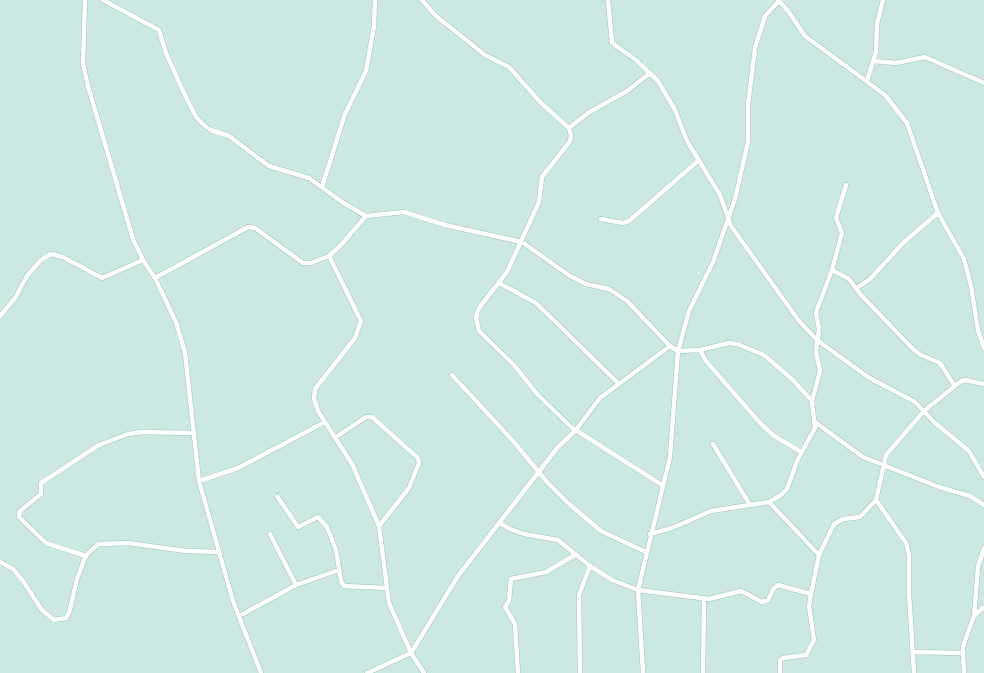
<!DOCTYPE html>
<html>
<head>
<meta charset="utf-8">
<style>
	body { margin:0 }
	canvas { display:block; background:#cbe8e2 }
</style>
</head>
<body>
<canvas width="984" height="673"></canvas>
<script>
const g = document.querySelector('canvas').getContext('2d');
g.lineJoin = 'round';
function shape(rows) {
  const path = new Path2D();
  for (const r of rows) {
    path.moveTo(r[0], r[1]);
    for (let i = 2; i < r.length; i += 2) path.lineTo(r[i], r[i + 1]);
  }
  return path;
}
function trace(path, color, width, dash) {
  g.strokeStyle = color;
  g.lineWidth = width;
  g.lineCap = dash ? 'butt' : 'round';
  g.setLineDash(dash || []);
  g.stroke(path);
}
const minor = shape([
	[85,0,83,64,88,86,133,239,143,260,155,278,176,322,185,353,199,481,233,601,261,673],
	[103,0,159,30,166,53,183,91,196,117,205,126,211,130,229,136,269,166,309,178,342,202,366,216],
	[422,0,436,16,485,55,509,67,541,103,569,128,571,136,570,141,542,177,539,202,507,272,479,308,476,318,479,331,514,365,537,394,571,427,662,485],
	[608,0,612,43,636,60,658,81,675,110,687,141,720,195,731,226,799,321,817,340,868,377,915,402,934,422,969,451,984,477],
	[778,0,788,11,805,36,885,95,907,123,938,213,964,259,971,286,978,330,984,348],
	[779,1,765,16,755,48,748,105,748,142,735,199,713,262,689,311,678,351,700,350,729,343,737,344,764,355,793,380,812,401],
	[873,61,896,63,925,57,984,83],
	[867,81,876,52,877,24,883,0],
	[569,128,588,113,627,91,650,73],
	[322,187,345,114,366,71,374,26,375,0],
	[601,219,623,223,629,221,698,161],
	[329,256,361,321,355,338,315,389,314,399,318,411,352,464,379,526,389,603,411,653,424,673],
	[832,270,842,233,836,218,846,185],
	[155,278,248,227,255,228,303,263,311,263,329,256,341,245,366,216,404,212,445,225,522,242,570,276,586,284,609,289,627,301,670,346,678,351,670,457,638,590,643,673],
	[499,283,536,303,618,383],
	[857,288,870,279,904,242,938,213],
	[0,316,15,298,27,276,41,260,51,254,63,257,102,278,143,260],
	[700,350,706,361,760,423,773,435,801,452],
	[452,375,514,442,546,481,568,503,601,531,646,552],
	[815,422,863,457,939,487,970,496,984,505],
	[336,437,366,417,372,417,418,458,419,463,409,488,379,526],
	[713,444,750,505],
	[199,481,238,468,325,422],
	[277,496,298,527,318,517,327,527,336,550,341,581,344,586,387,588],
	[876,500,906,543,909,555,909,593,914,673],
	[769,502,819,555],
	[500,523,510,529,524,534,558,540,590,566,612,580,638,590,709,599,741,591,762,602,768,600,774,588,778,585,811,594],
	[270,534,296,585],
	[650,534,672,528,711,511,769,502,781,495,787,489,797,461,815,428,812,401,820,371,816,352,819,329,816,312,832,270,849,279,861,295,913,349,921,355,940,363,954,385],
	[86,556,46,543,19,517,20,511,41,494,41,483,99,445,128,434,142,432,193,433],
	[0,562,13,569,23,581,42,610,54,620,66,618,69,613,77,579,84,560,88,553,99,544,128,543,186,551,218,552],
	[239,616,296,585,339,570],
	[974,616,984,607],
	[913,652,963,653,963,646,974,616,978,567,984,548],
	[963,653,964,673],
	[367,673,411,653,458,576,558,447,575,431,600,398,670,346],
	[518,673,515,624,505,607,509,601,511,579,546,572,575,555],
	[580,673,579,595,590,566],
	[703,673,704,599],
	[780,673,780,661,783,658,806,655,814,640,809,606,811,594,819,555,834,524,843,519,860,517,876,500,886,455,924,411,961,381,965,380,984,384]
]);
trace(minor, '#a3bfb9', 5.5);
trace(minor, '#fff', 4.5);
</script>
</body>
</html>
